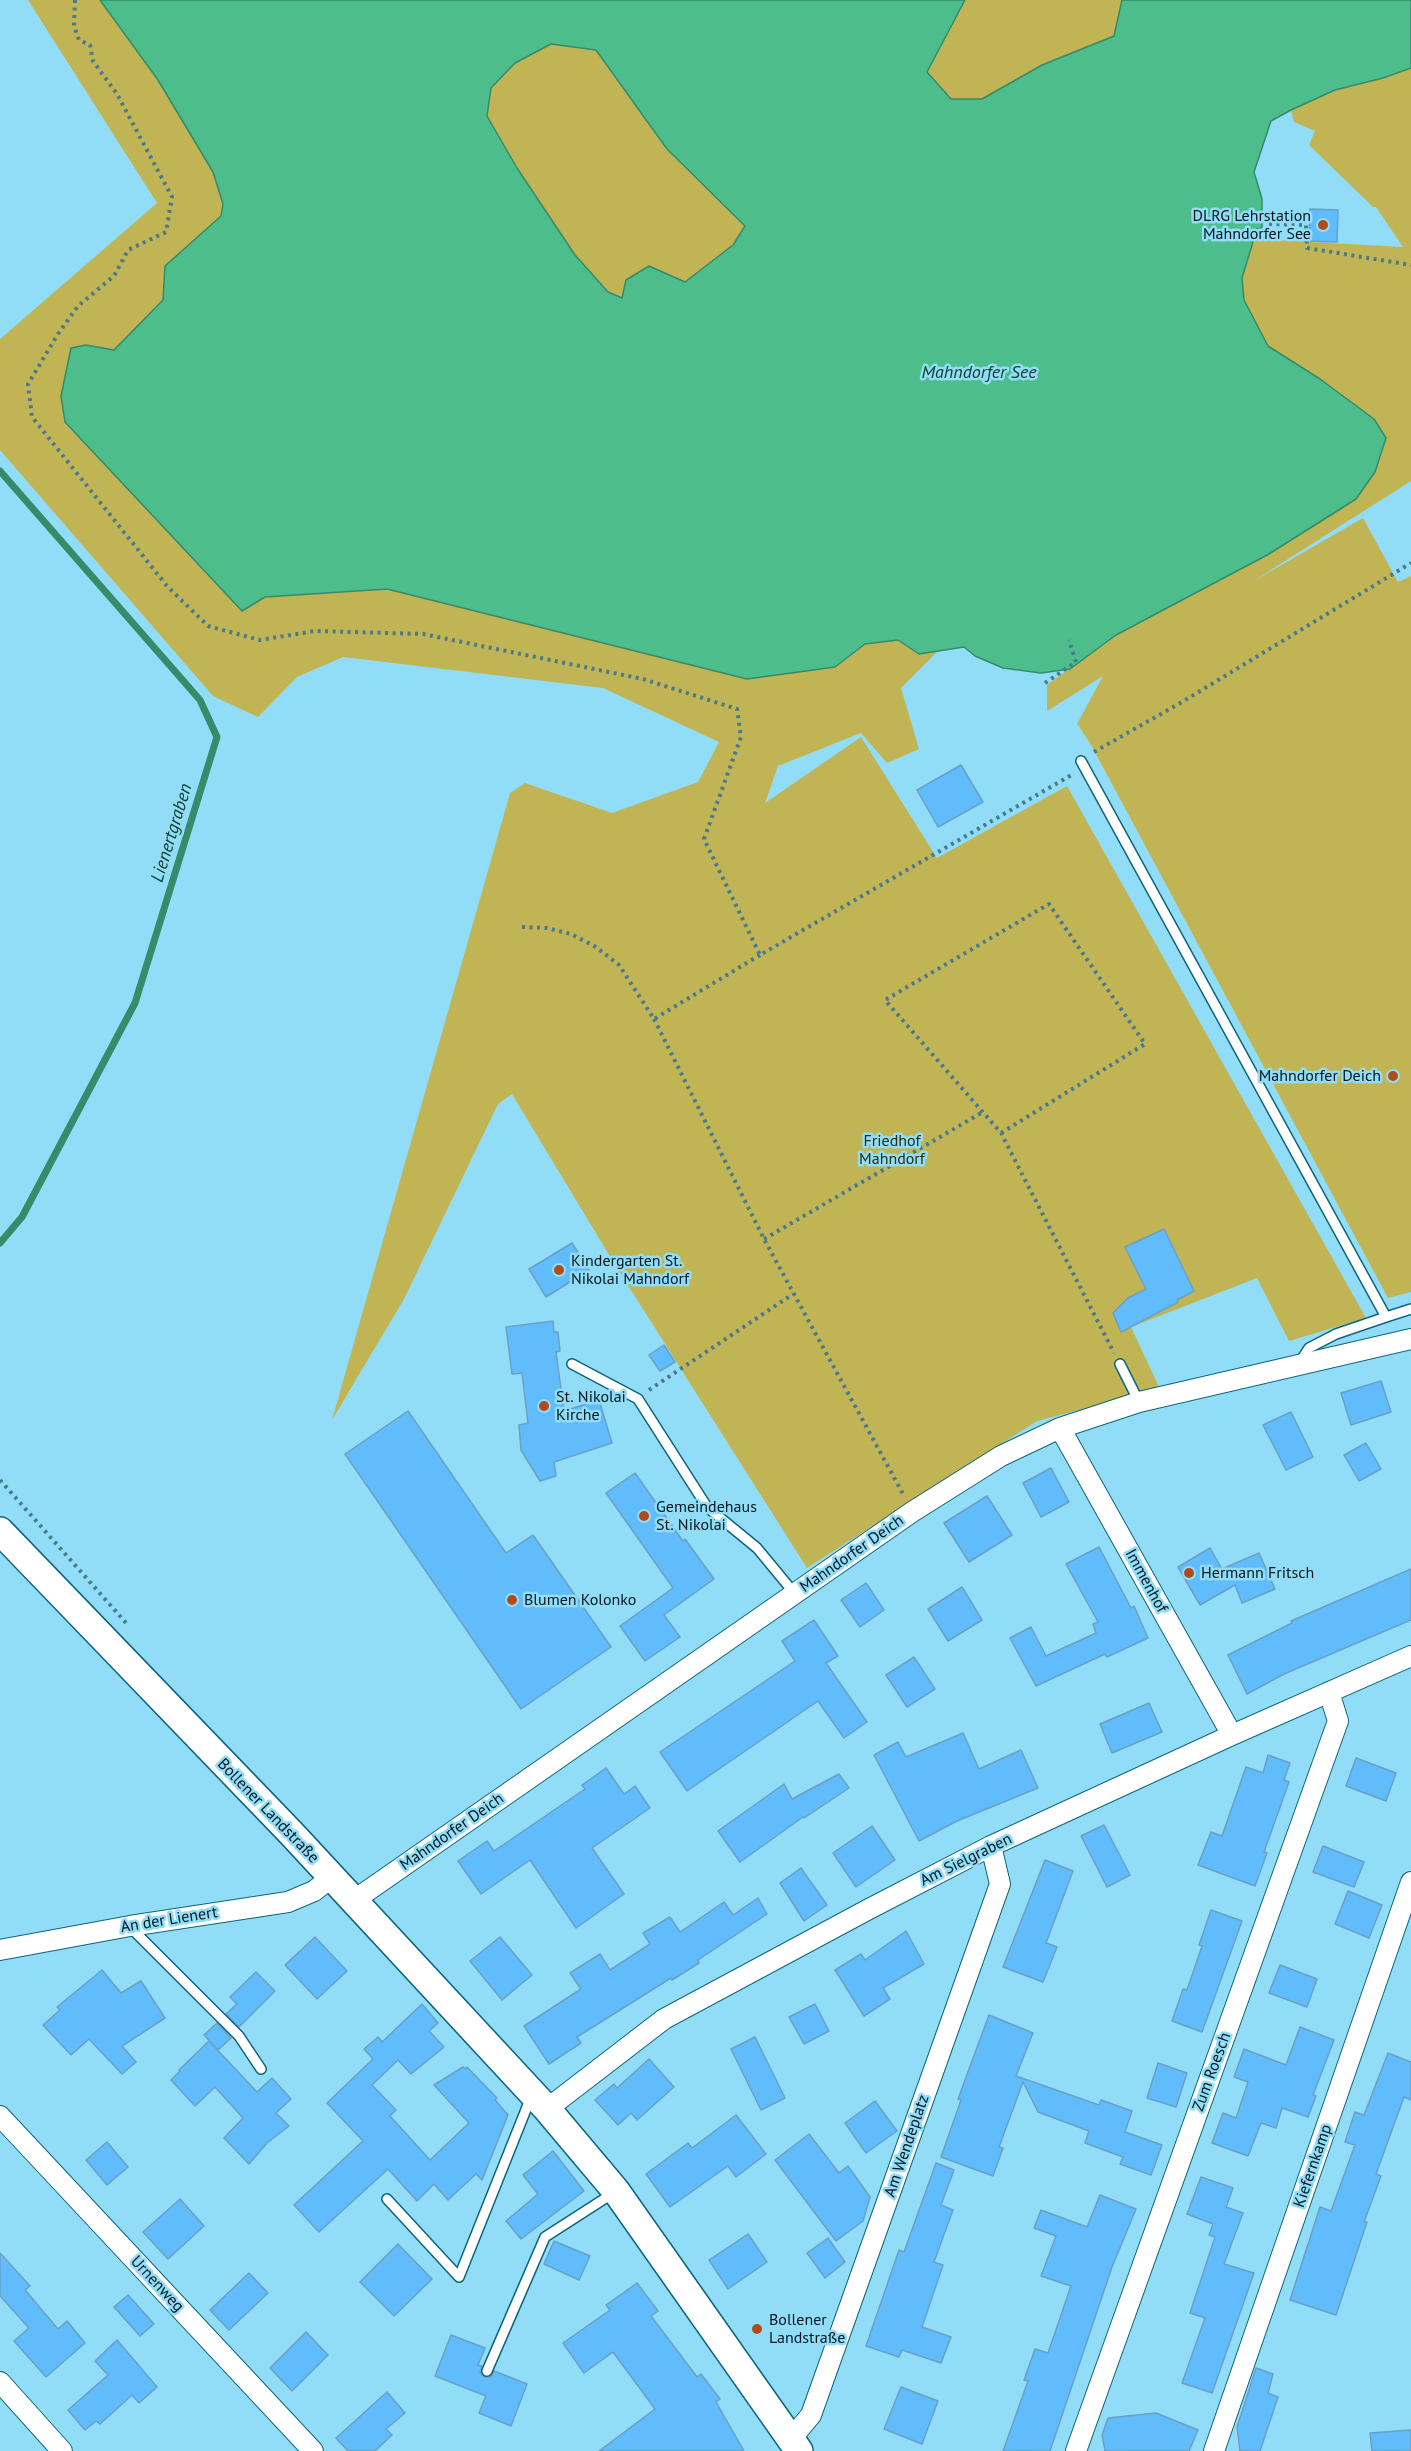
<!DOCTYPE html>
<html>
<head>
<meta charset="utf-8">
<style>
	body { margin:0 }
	canvas { display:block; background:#91ddf7 }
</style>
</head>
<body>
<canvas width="1411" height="2451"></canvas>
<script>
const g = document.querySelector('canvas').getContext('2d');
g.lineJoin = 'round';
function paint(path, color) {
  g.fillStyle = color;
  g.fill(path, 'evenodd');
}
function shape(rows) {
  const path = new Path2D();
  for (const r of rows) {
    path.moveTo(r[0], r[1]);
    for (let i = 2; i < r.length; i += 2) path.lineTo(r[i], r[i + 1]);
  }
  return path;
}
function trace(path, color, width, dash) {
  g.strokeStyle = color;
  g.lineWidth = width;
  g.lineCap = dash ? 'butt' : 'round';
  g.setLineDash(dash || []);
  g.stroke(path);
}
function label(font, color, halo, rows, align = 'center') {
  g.font = font + ' "PT Sans",sans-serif';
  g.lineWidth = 5;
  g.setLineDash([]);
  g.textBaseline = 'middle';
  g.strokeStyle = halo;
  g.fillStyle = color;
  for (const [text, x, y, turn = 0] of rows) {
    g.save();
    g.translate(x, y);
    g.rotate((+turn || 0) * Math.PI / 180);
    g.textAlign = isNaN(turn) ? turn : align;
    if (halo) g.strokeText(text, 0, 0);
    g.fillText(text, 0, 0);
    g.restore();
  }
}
paint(shape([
	[28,0,100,0,158,80,213,172,223,204,221,216,165,266,163,300,114,351,86,345,220,587,241,611,265,597,387,589,747,679,835,667,865,644,898,640,919,654,937,652,901,688,919,749,887,763,861,733,778,766,765,803,861,737,937,858,1067,786,1366,1318,1289,1341,1257,1278,1131,1327,1160,1389,1037,1421,807,1568,617,1268,512,1094,498,1104,404,1299,332,1420,510,793,525,783,612,813,698,782,719,742,603,688,343,657,297,677,258,717,213,696,0,450,0,339,157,203],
	[965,0,1122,0,1114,36,1042,65,982,99,951,99,927,72],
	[551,44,596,50,667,149,745,226,733,245,685,283,626,280,622,298,608,292,575,255,517,168,487,116,491,88,515,63],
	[1411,68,1411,481,1252,582,1363,518,1398,582,1411,576,1411,1292,1388,1298,1090,743,1077,724,1103,676,1047,711,1047,685,1116,635,1269,554,1356,499,1375,472,1386,438,1374,419,1320,379,1268,346,1244,300,1242,278,1248,254,1256,239,1403,247,1376,207,1373,207,1309,145,1315,131,1294,122,1291,110,1335,90,1383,78]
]), '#c1b454');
const water = shape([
	[100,0,965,0,927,72,951,99,982,99,1042,65,1114,36,1122,0,1411,0,1411,68,1383,78,1335,90,1291,110,1271,121,1254,172,1262,199,1262,228,1257,229,1242,278,1244,300,1268,346,1320,379,1374,419,1386,438,1375,472,1356,499,1269,554,1116,635,1070,669,1041,673,1003,668,975,656,964,647,919,654,898,640,865,644,835,667,747,679,387,589,265,597,242,611,65,422,61,396,71,348,86,345,114,350,163,300,165,266,221,216,223,204,213,172,158,80,100,0],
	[551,44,596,50,667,149,745,226,733,245,685,282,649,266,626,280,622,298,608,292,575,255,517,168,487,116,491,88,515,63,551,44]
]);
paint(water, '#4cbd8b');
trace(water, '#358b6a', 1.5);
trace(shape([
	[0,471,200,700,217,737,135,1003,22,1217,0,1243]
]), '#358b6a', 7);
const building = shape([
	[1310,209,1338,210,1337,242,1309,241,1310,209],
	[961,765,983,802,938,827,917,790,961,765],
	[1164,1229,1194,1291,1177,1300,1178,1302,1121,1332,1113,1313,1128,1298,1146,1289,1125,1247,1164,1229],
	[572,1243,589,1270,546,1297,529,1269,572,1243],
	[553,1321,554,1332,558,1332,560,1351,556,1352,564,1411,599,1400,612,1443,554,1462,556,1476,540,1481,521,1450,519,1425,528,1423,522,1373,512,1374,506,1327,553,1321],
	[664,1345,675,1362,660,1371,649,1355,664,1345],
	[1381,1381,1391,1412,1351,1425,1341,1393,1381,1381],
	[408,1411,506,1553,533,1535,611,1647,521,1709,345,1454,408,1411],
	[1291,1412,1313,1457,1286,1470,1263,1425,1291,1412],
	[1366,1443,1381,1469,1359,1481,1344,1455,1366,1443],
	[1051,1468,1069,1502,1041,1517,1023,1483,1051,1468],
	[635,1473,683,1541,685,1539,714,1579,664,1615,680,1637,645,1661,620,1626,673,1588,606,1493,635,1473],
	[987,1496,1012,1535,969,1562,944,1523,987,1496],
	[1099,1547,1131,1608,1134,1606,1148,1638,1107,1657,1105,1654,1036,1686,1010,1638,1031,1627,1046,1656,1096,1633,1093,1624,1098,1622,1066,1564,1099,1547],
	[1210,1548,1222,1569,1259,1553,1275,1589,1242,1603,1235,1585,1200,1605,1178,1567,1210,1548],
	[1411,1569,1411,1620,1284,1674,1247,1694,1228,1655,1292,1623,1291,1621,1411,1569],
	[866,1583,884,1610,860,1627,841,1600,866,1583],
	[962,1587,982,1620,948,1641,928,1609,962,1587],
	[814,1620,838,1656,826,1663,867,1722,844,1738,818,1701,687,1791,660,1752,795,1661,782,1641,814,1620],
	[914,1657,935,1689,907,1707,886,1675,914,1657],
	[1149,1703,1162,1732,1112,1753,1100,1724,1149,1703],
	[963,1733,979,1769,1021,1750,1038,1788,957,1821,919,1841,874,1755,898,1742,906,1757,963,1733],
	[1268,1755,1290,1763,1284,1780,1289,1782,1264,1852,1267,1853,1255,1886,1198,1865,1211,1832,1222,1836,1246,1767,1263,1773,1268,1755],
	[1356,1758,1396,1773,1386,1801,1346,1786,1356,1758],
	[606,1768,624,1794,635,1786,650,1808,592,1848,624,1894,576,1928,530,1860,481,1894,458,1861,487,1841,494,1851,585,1789,582,1785,606,1768],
	[839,1774,849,1788,804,1818,803,1817,740,1862,718,1831,784,1784,792,1799,839,1774],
	[1104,1825,1130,1875,1107,1887,1081,1836,1104,1825],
	[872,1826,895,1860,856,1887,833,1853,872,1826],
	[1323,1846,1364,1862,1354,1887,1313,1872,1323,1846],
	[1045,1860,1073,1871,1046,1943,1057,1947,1043,1982,1003,1967,1045,1860],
	[801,1868,827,1905,804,1921,780,1883,801,1868],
	[1348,1891,1382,1905,1369,1938,1335,1924,1348,1891],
	[758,1898,767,1914,698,1960,699,1963,672,1980,671,1978,577,2037,581,2043,549,2064,524,2026,581,1989,570,1973,600,1954,610,1970,650,1944,643,1933,670,1917,680,1932,724,1902,733,1915,758,1898],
	[1211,1910,1242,1921,1202,2032,1172,2021,1183,1989,1187,1990,1202,1946,1199,1945,1211,1910],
	[906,1931,924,1964,883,1988,890,1999,864,2016,835,1970,861,1954,865,1960,906,1931],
	[315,1937,347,1971,317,1999,285,1965,315,1937],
	[500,1937,532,1975,502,2000,470,1961,500,1937],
	[1280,1965,1317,1979,1307,2007,1269,1993,1280,1965],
	[102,1970,121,1993,141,1981,165,2018,122,2046,136,2062,122,2074,89,2039,71,2055,43,2025,60,2010,57,2007,102,1970],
	[256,1972,275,1991,239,2027,226,2014,237,2004,230,1997,256,1972],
	[422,2004,438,2023,429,2031,444,2047,411,2074,398,2060,372,2085,396,2110,390,2116,430,2160,469,2123,434,2085,463,2067,465,2069,467,2067,497,2098,495,2100,508,2115,482,2180,476,2174,448,2200,434,2184,417,2201,388,2169,319,2232,294,2205,363,2141,327,2103,373,2059,364,2049,378,2037,382,2042,422,2004],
	[815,2004,829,2031,804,2044,789,2017,815,2004],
	[989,2015,1033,2033,1016,2076,1099,2105,1101,2100,1132,2111,1125,2132,1162,2145,1151,2175,1120,2164,1123,2157,1085,2143,1089,2131,1038,2112,1023,2082,999,2147,1003,2148,993,2176,941,2157,961,2100,958,2099,989,2015],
	[217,2023,231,2038,218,2050,204,2035,217,2023],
	[1300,2027,1334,2040,1313,2095,1316,2096,1308,2117,1282,2108,1276,2128,1261,2123,1248,2156,1212,2143,1223,2113,1236,2118,1248,2082,1234,2077,1244,2049,1286,2065,1300,2027],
	[755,2037,785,2098,761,2110,731,2049,755,2037],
	[209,2041,257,2092,272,2078,291,2099,276,2113,289,2126,267,2143,249,2164,224,2138,243,2118,215,2087,195,2106,171,2080,180,2071,179,2070,209,2041],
	[1388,2053,1411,2062,1411,2100,1404,2097,1376,2174,1381,2176,1364,2222,1367,2222,1336,2315,1290,2300,1320,2207,1331,2211,1355,2145,1345,2142,1355,2112,1364,2115,1388,2053],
	[649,2059,674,2087,637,2120,631,2113,618,2125,595,2100,614,2084,617,2088,649,2059],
	[1158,2063,1187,2073,1176,2107,1147,2098,1158,2063],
	[875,2101,897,2131,866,2153,845,2123,875,2101],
	[736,2115,766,2154,736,2177,728,2166,670,2207,646,2174,688,2143,692,2148,736,2115],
	[809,2134,839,2173,848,2166,870,2197,863,2221,836,2241,775,2160,809,2134],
	[107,2142,128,2167,107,2185,86,2160,107,2142],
	[553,2151,584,2191,521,2239,506,2221,538,2194,523,2175,553,2151],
	[936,2163,954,2170,941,2205,953,2210,934,2262,943,2265,922,2327,951,2337,941,2363,902,2350,899,2357,866,2346,899,2250,904,2252,936,2163],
	[1201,2177,1233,2188,1226,2207,1243,2213,1224,2264,1254,2273,1212,2393,1182,2383,1205,2318,1190,2313,1215,2237,1209,2235,1213,2224,1187,2214,1201,2177],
	[1100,2195,1136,2209,1112,2267,1050,2451,1003,2451,1028,2381,1024,2380,1035,2349,1048,2353,1071,2286,1041,2276,1056,2236,1034,2228,1041,2210,1087,2227,1100,2195],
	[180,2199,204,2226,168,2259,143,2232,180,2199],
	[748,2234,767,2262,728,2289,709,2260,748,2234],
	[828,2238,845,2262,825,2278,807,2253,828,2238],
	[554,2241,590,2256,579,2280,544,2264,554,2241],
	[398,2244,432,2279,394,2316,360,2282,398,2244],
	[0,2253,30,2286,25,2290,58,2329,67,2321,85,2343,46,2377,14,2341,29,2328,0,2296,0,2253],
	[249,2273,268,2293,229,2330,210,2310,249,2273],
	[637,2283,658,2311,651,2316,697,2377,701,2374,720,2399,716,2402,744,2451,599,2451,655,2409,613,2352,584,2373,563,2343,610,2310,606,2305,637,2283],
	[128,2295,154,2324,140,2336,114,2307,128,2295],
	[306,2332,328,2355,292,2391,270,2368,306,2332],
	[451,2335,485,2348,478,2365,482,2366,480,2372,484,2377,491,2377,494,2371,527,2384,511,2426,479,2413,486,2396,435,2376,451,2335],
	[117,2340,157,2387,139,2403,132,2395,100,2424,96,2421,85,2430,68,2410,108,2375,95,2361,117,2340],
	[1256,2368,1273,2374,1268,2393,1278,2397,1260,2451,1240,2451,1237,2427,1256,2368],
	[901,2387,938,2401,922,2444,884,2429,901,2387],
	[387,2392,405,2413,386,2429,392,2435,375,2451,348,2451,336,2438,387,2392],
	[1156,2413,1198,2430,1189,2451,1105,2451,1102,2435,1108,2418,1156,2413],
	[1411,2430,1411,2451,1372,2451,1370,2433,1411,2430]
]);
paint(building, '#61bcfc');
trace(building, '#69a0c8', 1.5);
const lane = shape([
	[1081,761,1386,1317,1336,1334,1309,1348,1300,1362],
	[1386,1317,1411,1309],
	[572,1364,638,1399,707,1507,757,1548,795,1594],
	[1120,1364,1139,1402],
	[131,1928,239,2036,261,2069],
	[387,2199,459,2277,531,2097],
	[487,2371,545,2237,615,2192]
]);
const street = shape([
	[1060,1428,1232,1735],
	[353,1901,912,1512,1001,1456,1060,1428,1139,1402,1411,1339],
	[0,1950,130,1926,288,1902,314,1891,332,1877],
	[547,2109,664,2019,869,1909,991,1846,1232,1735,1411,1656],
	[0,2116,313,2451],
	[0,2382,62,2451],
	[791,2439,811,2415,1000,1884,991,1846],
	[1076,2451,1338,1721,1329,1692],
	[1214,2451,1411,1882]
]);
const secondary = shape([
	[0,1531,292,1834,547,2109,616,2191,799,2451]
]);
trace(lane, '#0d657b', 12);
trace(street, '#0d657b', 22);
trace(secondary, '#0d657b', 30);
trace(shape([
	[75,0,74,26,79,40,90,45,93,61,117,94,172,197,166,232,128,250,114,276,78,306,58,334,28,384,32,417,167,586,208,626,260,640,315,631,423,634,643,679,737,709,741,737,704,839,760,955,1073,774],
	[1269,224,1306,225,1307,248,1411,265],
	[1045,683,1076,662,1069,640],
	[1094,752,1182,702,1411,563],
	[522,927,547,928,571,934,596,947,619,965,654,1019,760,955],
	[654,1019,764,1239,903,1494],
	[1001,1133,1145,1044,1049,904,885,1000,1001,1133,1114,1353],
	[764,1239,983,1112],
	[649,1390,793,1294],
	[0,1480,127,1624]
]), '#4a7b8c', 4, [3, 4.5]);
trace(lane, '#fff', 9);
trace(street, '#fff', 20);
trace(secondary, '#fff', 27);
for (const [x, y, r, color] of [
	[1323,225,6,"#b04b1e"],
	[1393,1076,6,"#b04b1e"],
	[559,1270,6,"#b04b1e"],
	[544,1406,6,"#b04b1e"],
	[644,1516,6,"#b04b1e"],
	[1189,1573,6,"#b04b1e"],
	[512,1600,6,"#b04b1e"],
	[757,2329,6,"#b04b1e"]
]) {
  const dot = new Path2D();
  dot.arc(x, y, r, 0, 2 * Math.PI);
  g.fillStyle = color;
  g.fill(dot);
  trace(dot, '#91ddf7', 2);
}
label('16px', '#00151c', '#91ddf7', [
	["DLRG Lehrstation",1311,216,"right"],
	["Mahndorfer See",1311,234,"right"],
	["Mahndorfer Deich",1381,1076,"right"],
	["Kindergarten St.",571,1261],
	["Nikolai Mahndorf",571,1279],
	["St. Nikolai",556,1397],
	["Kirche",556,1415],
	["Gemeindehaus",656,1507],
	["St. Nikolai",656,1525],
	["Hermann Fritsch",1201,1573],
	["Blumen Kolonko",524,1600],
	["Bollener",769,2320],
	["Landstraße",769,2338]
], 'left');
label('16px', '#302a00', '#91ddf7', [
	["Friedhof",892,1141],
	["Mahndorf",892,1159]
]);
label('16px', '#00151c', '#91ddf7', [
	["Mahndorfer Deich",852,1554,-35],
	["Immenhof",1146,1581,61],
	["Bollener Landstraße",268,1811,46],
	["Mahndorfer Deich",452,1832,-35],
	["Am Sielgraben",966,1860,-26],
	["An der Lienert",169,1920,-9],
	["Zum Roesch",1212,2072,-70],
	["Am Wendeplatz",907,2146,-71],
	["Kiefernkamp",1313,2166,-71],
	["Urnenweg",157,2284,47]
]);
label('italic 18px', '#0b3c28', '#91ddf7', [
	["Mahndorfer See",979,373],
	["Lienertgraben",172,833,-73]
]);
</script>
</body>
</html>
